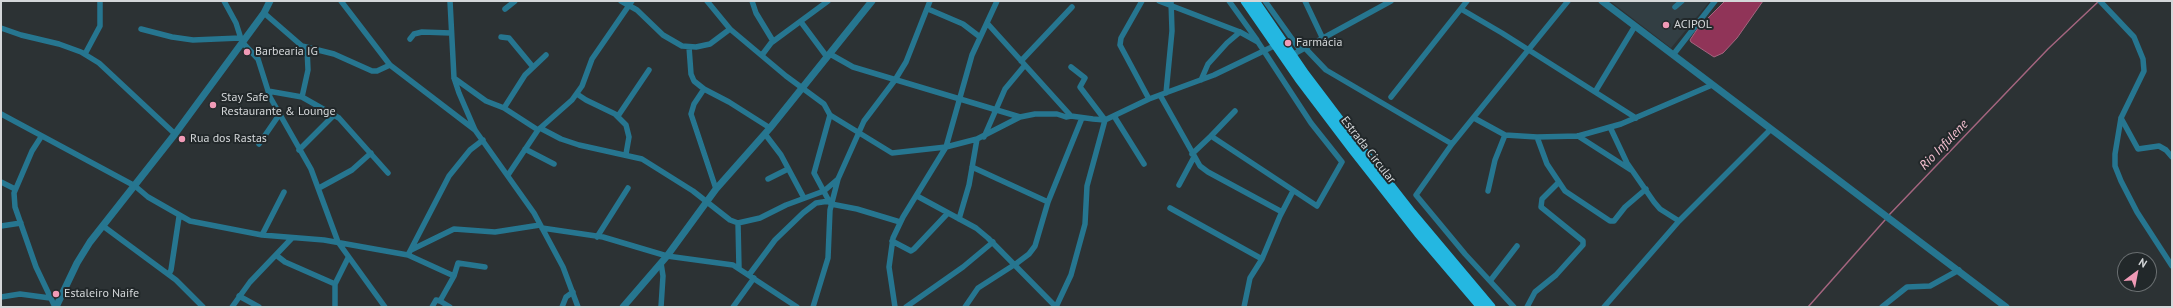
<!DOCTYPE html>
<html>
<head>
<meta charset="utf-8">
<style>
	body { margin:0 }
	#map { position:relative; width:2173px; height:308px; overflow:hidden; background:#2c3234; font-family:"PT Sans",sans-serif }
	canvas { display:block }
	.frame { position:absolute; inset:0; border:2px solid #d4d7d9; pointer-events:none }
	.north { position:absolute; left:2117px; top:252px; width:40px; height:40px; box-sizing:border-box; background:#22282a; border:1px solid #696e70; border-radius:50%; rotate:32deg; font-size:11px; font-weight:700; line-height:16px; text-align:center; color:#d4d7d9 }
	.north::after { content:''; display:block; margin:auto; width:14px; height:18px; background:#f09ab6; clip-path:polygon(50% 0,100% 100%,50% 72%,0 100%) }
</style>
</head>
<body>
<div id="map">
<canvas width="2173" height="308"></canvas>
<div class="frame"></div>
<div class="north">N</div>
</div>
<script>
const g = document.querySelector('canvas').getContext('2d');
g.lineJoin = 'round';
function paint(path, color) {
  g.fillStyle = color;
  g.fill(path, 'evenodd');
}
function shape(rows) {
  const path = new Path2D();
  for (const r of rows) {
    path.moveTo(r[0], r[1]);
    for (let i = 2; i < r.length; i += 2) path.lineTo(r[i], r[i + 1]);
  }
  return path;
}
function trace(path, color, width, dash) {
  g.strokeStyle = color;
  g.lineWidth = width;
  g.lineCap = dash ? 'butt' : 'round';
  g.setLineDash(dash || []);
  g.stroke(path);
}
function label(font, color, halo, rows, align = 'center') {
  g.font = font + ' "PT Sans",sans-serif';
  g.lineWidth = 4;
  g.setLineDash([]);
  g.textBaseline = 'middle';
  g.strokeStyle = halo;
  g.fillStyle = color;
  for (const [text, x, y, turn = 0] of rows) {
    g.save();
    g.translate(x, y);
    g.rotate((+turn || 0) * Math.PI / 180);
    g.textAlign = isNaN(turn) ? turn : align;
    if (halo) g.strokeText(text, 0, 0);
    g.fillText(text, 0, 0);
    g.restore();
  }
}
paint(shape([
	[1610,1,1710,1,1671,48]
]), '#323e43');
const water = shape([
	[1725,1,1763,1,1737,38,1723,53,1714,57,1691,42,1690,40,1698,28,1725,1]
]);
paint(water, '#903458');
trace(water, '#a4657f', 1);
trace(shape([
	[1889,215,2048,49,2099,1],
	[1808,307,1885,220]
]), '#a4657f', 1.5);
trace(shape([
	[224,1,236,23,242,42,258,59,270,97,311,169,338,242,385,307],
	[341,1,390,65,475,130],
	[450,1,454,78,459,93,475,130,534,213,563,267,578,307],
	[621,1,637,10,663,35,682,46,696,47,710,44,730,29],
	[707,1,730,29,786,76,824,104,830,115,892,153,946,147,977,139,1020,117,1035,114,1057,114,1066,117,1071,116],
	[752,1,756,13,773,41],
	[1142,1,1121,38,1120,45,1149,99],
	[1159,1,1240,32,1258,42,1311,123,1342,162,1317,206,1211,136,1192,154],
	[1229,1,1257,40],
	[1265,1,1300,50],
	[1305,1,1323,39],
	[2100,1,2134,37,2143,59,2144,71,2121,118,2115,154,2115,166,2121,181,2137,212,2172,266],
	[1675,7,1682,1],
	[505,9,515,1],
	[928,9,963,24,980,37],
	[1461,9,1502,33,1636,118],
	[264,13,302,46,334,54,372,71,377,71,390,65],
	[801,22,827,57],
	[987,23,1071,116,1093,119,1105,120,1149,99,1214,75,1276,45],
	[1,28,21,35,59,44,81,52,99,63,175,134],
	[141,29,172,37,193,40,240,38],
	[501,37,509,38,533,67],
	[410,39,414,34,422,32,451,33],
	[689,47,691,74,694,81,704,89,729,102,770,128],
	[1305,48,1326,70,1452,144],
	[85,54,100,26,100,1],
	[830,54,853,67,1020,117],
	[762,55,771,43,828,1],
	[1292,55,1391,1],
	[1673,55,1715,1],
	[1021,61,1072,7],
	[1071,67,1085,78,1080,87,1105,120],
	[454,78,486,101,504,108,538,130],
	[1201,80,1208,64,1227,43,1240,32],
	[704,89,694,104,691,114,716,189],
	[268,91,302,97,339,118,388,173],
	[1595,92,1635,26],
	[1166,93,1172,31,1171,1],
	[577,94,586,100,615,114,626,125,629,137,626,154],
	[1160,95,1200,166,1208,172,1282,212],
	[302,97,308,70,307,48],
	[1391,97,1467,1],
	[504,108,525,75,546,55],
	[1,114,135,186,148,197,190,221,262,235,324,240,408,255],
	[830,115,814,173,829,201,831,204,857,209,900,222],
	[618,116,649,70],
	[1114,116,1144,164],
	[1474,118,1505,135,1537,137,1578,136,1621,124,1712,85],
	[2121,118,2138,149,2159,146,2166,150,2172,157],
	[1610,127,1627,163,1654,202,1660,209,1679,221],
	[540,128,561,139,579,145,642,159,693,191,730,220,738,223,760,218,786,205,824,191,838,179],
	[765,134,781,155,804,198],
	[1211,136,1235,111],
	[1578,136,1631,170],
	[41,137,32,151,14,193,15,207,36,267,55,307],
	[984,137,1005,89,1025,65],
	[1537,137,1547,164,1565,191,1610,221,1614,221,1625,207,1646,189],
	[259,144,279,115],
	[525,149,554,164],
	[299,150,334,115],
	[972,167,1048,202],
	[508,175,538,130,572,100,582,86,592,59,632,1],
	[768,179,788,169],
	[1,182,15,189],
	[1179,185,1194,157],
	[319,188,352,170,371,153],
	[1488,191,1495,160,1505,135],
	[917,196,976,228,988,238,1056,307],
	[1170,208,1262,259],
	[959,219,969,185,977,139],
	[738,223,739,268],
	[1,226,21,223],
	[103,226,176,280,203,307],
	[542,228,603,237,667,256,733,265,797,307],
	[262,235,284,192],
	[597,237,628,188],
	[892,241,911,251,914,249,947,214],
	[411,250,454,229,495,232,540,225],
	[276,255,285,262,335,284],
	[661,263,663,276,661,307],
	[169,274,171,270,179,217],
	[749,275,775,240,803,213,816,203,829,201],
	[454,276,458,263,485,267],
	[1490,281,1517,246],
	[239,296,259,307],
	[1,297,20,294,50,298],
	[232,307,250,282,292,238],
	[335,307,335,284,348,258],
	[432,307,436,300,440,301],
	[450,307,440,301,454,276,408,255,449,176,470,150,483,140],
	[562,307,566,297,573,292],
	[733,307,754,278],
	[813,307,828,258,830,210,838,179,864,121,895,80,906,62,930,1],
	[895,307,889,267,893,238,903,217,946,147,972,55,997,1],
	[906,307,963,267,993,242],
	[965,307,978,288,1017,263,1029,254,1035,246,1048,202,1082,118],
	[1056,307,1071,275,1085,224,1087,186,1105,120],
	[1244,307,1250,278,1262,259,1280,216,1293,191],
	[1514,307,1465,254,1416,195,1452,144,1568,1],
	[1527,307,1535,292,1556,275,1583,245,1583,241,1541,207,1542,199,1559,182],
	[1604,307,1679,221,1771,129],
	[1882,307,1907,287,1930,286,1959,270]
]), '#267690', 5.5);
trace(shape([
	[1602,1,2006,307],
	[56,307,77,263,90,242,175,134,264,13,270,1],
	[623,307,667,256,716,189,770,128,872,1]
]), '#267690', 7);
trace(shape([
	[1245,1,1299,79,1352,149,1418,233,1481,307],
	[1255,1,1305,74,1358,144,1412,213,1491,307]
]), '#24b7e1', 9);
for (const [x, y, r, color] of [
	[1666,25,4,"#f09ab6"],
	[1288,43,4,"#f09ab6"],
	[247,52,4,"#f09ab6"],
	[213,105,4,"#f09ab6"],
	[182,139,4,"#f09ab6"],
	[56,294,4,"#f09ab6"]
]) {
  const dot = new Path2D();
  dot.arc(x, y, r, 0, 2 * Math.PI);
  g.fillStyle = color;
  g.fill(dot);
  trace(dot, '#22282a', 1.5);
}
label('12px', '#d4d7d9', '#22282a', [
	["ACIPOL",1674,25],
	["Farmácia",1296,43],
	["Barbearia IG",255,52],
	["Stay Safe",221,98],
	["Restaurante & Lounge",221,112],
	["Rua dos Rastas",190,139],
	["Estaleiro Naife",64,294]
], 'left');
label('12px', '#d4d7d9', '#22282a', [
	["Estrada Circular",1368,150,52]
]);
label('italic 13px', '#f7c2d2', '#22282a', [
	["Rio Infulene",1944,145,-46]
]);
</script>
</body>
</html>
